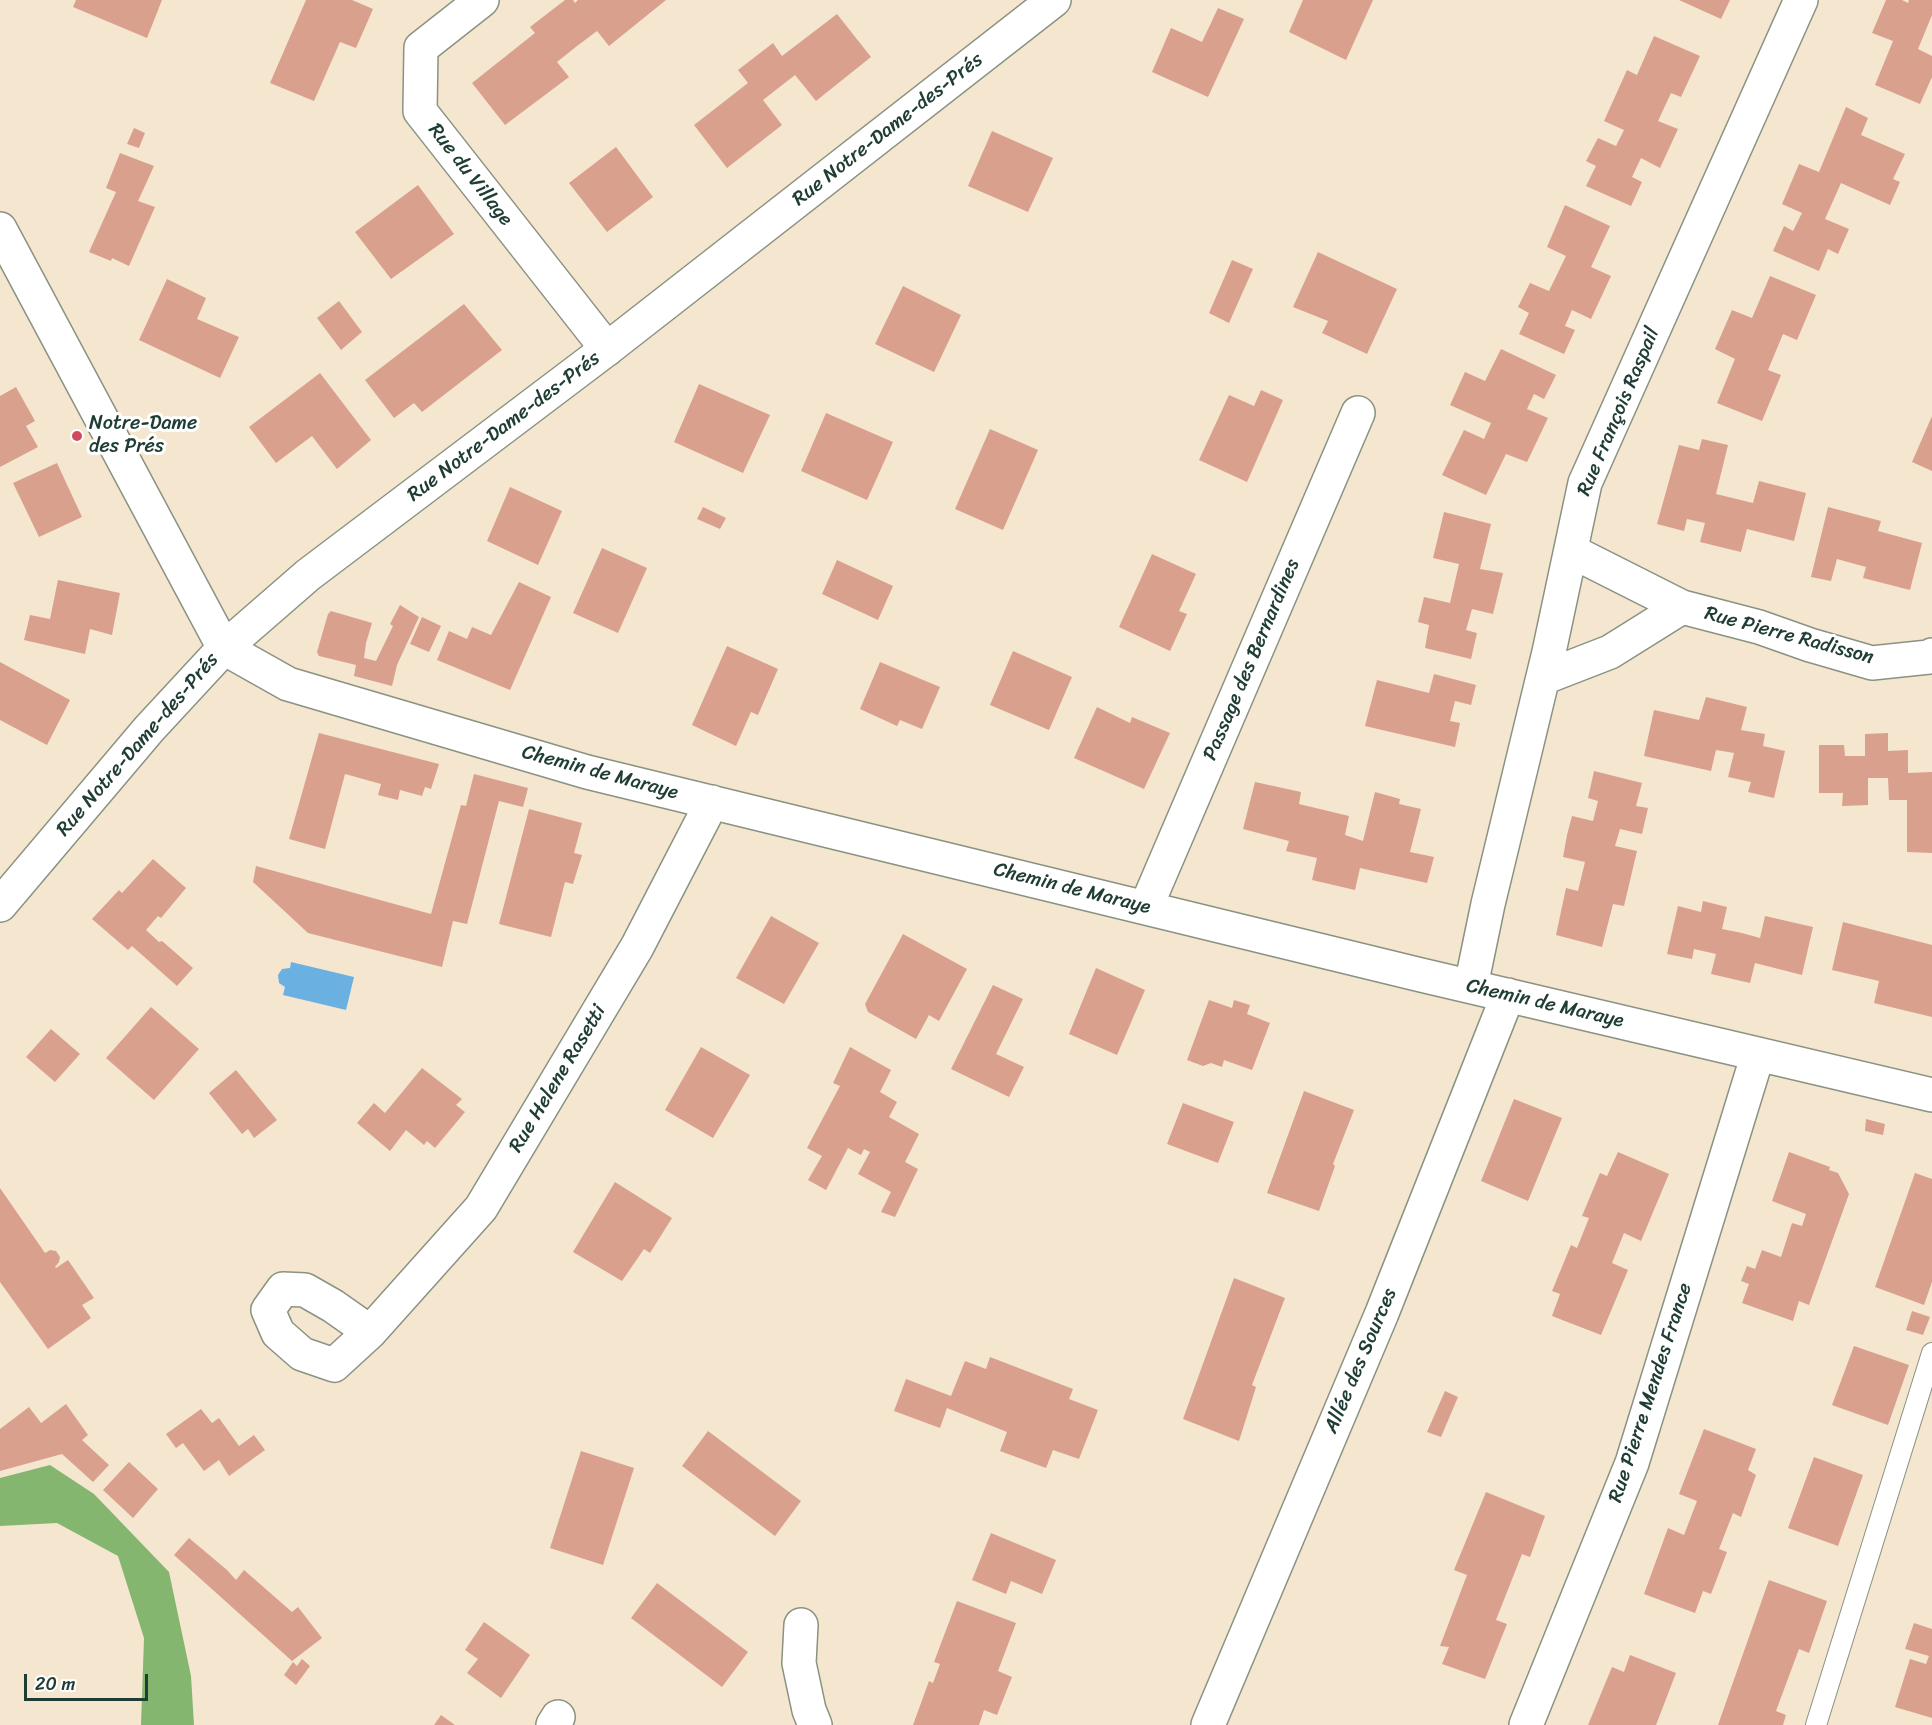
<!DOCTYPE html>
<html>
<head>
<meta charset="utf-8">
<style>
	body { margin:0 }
	#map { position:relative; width:1932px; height:1725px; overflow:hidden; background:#f5e6d0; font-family:Sriracha,sans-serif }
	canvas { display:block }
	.scale { position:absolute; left:24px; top:1674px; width:124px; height:27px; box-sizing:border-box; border:3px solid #1f3d34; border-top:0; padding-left:8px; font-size:18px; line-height:21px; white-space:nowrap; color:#1f3d34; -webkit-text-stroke:4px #fff; paint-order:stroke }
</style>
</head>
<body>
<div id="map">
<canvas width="1932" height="1725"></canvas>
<div class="scale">20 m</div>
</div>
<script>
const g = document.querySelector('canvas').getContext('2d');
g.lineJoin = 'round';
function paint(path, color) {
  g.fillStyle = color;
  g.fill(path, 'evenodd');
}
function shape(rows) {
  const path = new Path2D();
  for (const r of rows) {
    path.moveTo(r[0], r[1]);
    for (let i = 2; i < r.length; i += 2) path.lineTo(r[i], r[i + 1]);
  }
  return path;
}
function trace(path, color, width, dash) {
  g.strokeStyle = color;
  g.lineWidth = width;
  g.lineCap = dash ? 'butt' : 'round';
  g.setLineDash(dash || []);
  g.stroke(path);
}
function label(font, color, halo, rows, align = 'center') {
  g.font = font + ' Sriracha,sans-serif';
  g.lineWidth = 6;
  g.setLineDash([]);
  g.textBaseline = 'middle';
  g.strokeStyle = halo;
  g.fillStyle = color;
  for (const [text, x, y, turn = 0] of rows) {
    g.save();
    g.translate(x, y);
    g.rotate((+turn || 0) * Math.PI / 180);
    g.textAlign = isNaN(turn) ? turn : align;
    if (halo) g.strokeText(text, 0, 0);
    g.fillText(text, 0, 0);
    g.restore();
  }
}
paint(shape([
	[50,1465,94,1494,169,1572,191,1676,194,1725,141,1725,144,1638,118,1556,57,1523,0,1526,0,1478]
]), '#84b670');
paint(shape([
	[291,962,354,977,346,1010,283,995,285,987,279,983,278,975,282,969,290,968]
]), '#6ab0e1');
paint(shape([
	[76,0,162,0,147,38,73,7],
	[306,0,352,0,373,9,356,48,340,42,314,101,270,83],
	[565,0,573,0,575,3,578,0,666,0,609,46,597,31,577,46,557,62,569,77,505,125,472,83,535,33,530,27],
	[1303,0,1373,0,1346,60,1289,32],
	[1679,0,1730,0,1721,19],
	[1886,0,1902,0,1908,3,1909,0,1932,0,1932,15,1918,49,1932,56,1932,77,1920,104,1875,85,1893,41,1872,33],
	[1218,8,1244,19,1208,97,1152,72,1171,28,1202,42],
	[837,14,871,57,816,101,795,75,763,100,782,125,727,168,694,125,748,83,738,70,773,43,782,56],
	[1654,36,1700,56,1681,97,1671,93,1658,121,1678,129,1660,168,1641,158,1632,177,1642,182,1631,206,1586,186,1596,166,1586,161,1598,138,1616,146,1624,130,1604,121,1627,70,1637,75],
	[1846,107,1868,118,1861,135,1905,154,1893,179,1900,182,1890,205,1841,183,1825,219,1849,229,1838,254,1828,249,1819,271,1773,251,1784,226,1793,231,1802,213,1782,204,1799,164,1819,172],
	[134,128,145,133,139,148,127,144],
	[992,131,1053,158,1028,212,968,186],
	[616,147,653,197,607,232,569,183],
	[120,153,154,166,138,201,155,207,129,266,112,258,111,261,89,252,116,192,106,188],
	[418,185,454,234,391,279,355,232],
	[1565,205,1610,226,1591,267,1611,276,1591,319,1572,310,1565,326,1575,330,1564,354,1519,334,1529,313,1518,307,1530,283,1549,291,1566,256,1547,247],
	[1318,252,1397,289,1367,354,1322,333,1328,321,1293,307],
	[1232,260,1253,269,1229,323,1209,313],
	[1770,276,1816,295,1797,340,1783,334,1768,370,1781,375,1762,421,1717,403,1735,359,1715,349,1732,310,1752,318],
	[167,279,206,298,197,319,239,337,220,378,139,340],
	[903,286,961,315,934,372,875,344],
	[339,301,362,332,341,350,317,318],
	[464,304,502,350,422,412,414,403,394,418,365,380],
	[1501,349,1556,375,1544,399,1534,394,1527,409,1548,418,1527,462,1506,454,1486,495,1442,475,1464,430,1484,439,1491,423,1450,405,1465,372,1485,381],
	[320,373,371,440,337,469,312,436,276,463,249,427],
	[699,384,770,415,743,473,674,442],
	[16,387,35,421,26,426,38,447,0,467,0,396],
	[1261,390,1283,400,1247,482,1199,460,1229,395,1254,406],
	[826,413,893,442,867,500,801,471],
	[1932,416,1932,471,1912,462],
	[990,429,1038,450,1003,530,955,509],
	[1702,439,1728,445,1716,494,1753,503,1759,481,1806,493,1794,541,1747,529,1741,552,1700,542,1705,523,1687,519,1684,531,1657,524,1679,445,1699,450],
	[57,463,82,517,39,537,13,483],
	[510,487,562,511,538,565,487,541],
	[703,507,726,518,720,529,697,519],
	[1828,507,1881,521,1878,531,1922,543,1910,590,1863,578,1866,567,1837,559,1831,581,1811,577],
	[1444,512,1491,524,1480,569,1503,573,1493,614,1472,609,1466,630,1477,633,1471,659,1425,648,1429,625,1418,622,1424,597,1450,603,1459,564,1433,558],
	[602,548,647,568,618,633,573,613],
	[1152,554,1196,574,1179,611,1187,614,1170,651,1119,627],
	[837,560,893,586,878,620,822,594],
	[58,580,120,593,112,635,90,629,85,654,24,640,30,615,50,619],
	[519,582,551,597,510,690,437,660,449,631,467,639,472,627,491,635],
	[400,605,419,617,397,665,392,686,354,676,356,665,319,656,317,652,328,614,331,611,372,623,366,643,364,658,376,661,393,626,390,624],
	[422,617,441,626,429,652,410,644],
	[727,646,778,669,758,715,751,712,736,746,692,725],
	[1013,651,1072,677,1049,730,990,705],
	[0,662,70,700,47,745,0,720],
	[880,662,940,687,922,729,900,720,897,726,860,709],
	[1434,674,1476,685,1471,705,1455,701,1450,721,1460,723,1455,747,1365,726,1377,680,1429,693],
	[1706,697,1747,707,1741,730,1765,734,1763,746,1785,751,1774,798,1748,792,1751,782,1728,777,1734,753,1716,750,1711,771,1644,756,1654,710,1699,720],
	[1097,707,1130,723,1132,717,1170,733,1144,789,1074,758],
	[319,733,439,764,431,789,425,787,422,796,400,790,398,800,378,795,381,784,345,774,325,849,289,839],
	[1888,733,1888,751,1908,750,1908,773,1932,772,1932,853,1907,852,1907,800,1889,800,1888,778,1868,778,1868,805,1842,806,1843,793,1819,793,1819,745,1844,745,1845,756,1865,756,1865,734],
	[1594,771,1642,783,1636,806,1648,808,1642,834,1620,829,1615,846,1637,851,1624,906,1613,904,1602,947,1556,935,1566,888,1578,891,1585,862,1563,857,1567,835,1572,816,1593,821,1598,801,1588,798],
	[474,774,528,788,523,807,499,801,467,924,453,921,442,967,308,933,253,882,256,866,431,914,461,805,466,806],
	[1255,782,1301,792,1299,804,1349,816,1345,835,1363,841,1375,792,1400,799,1399,804,1421,809,1410,852,1434,857,1427,883,1360,868,1355,890,1312,880,1317,858,1286,851,1289,841,1243,829],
	[529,809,582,823,574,853,582,855,573,884,565,882,551,937,499,924],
	[153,859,186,888,161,918,158,916,146,930,159,942,162,941,193,968,177,986,132,946,128,950,92,919,119,890,122,893],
	[1703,901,1727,907,1722,929,1742,933,1760,938,1765,916,1813,927,1802,975,1755,963,1750,983,1711,974,1716,954,1694,949,1692,959,1667,954,1678,906,1701,912],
	[771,916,819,943,784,1004,736,978],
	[1843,922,1932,945,1932,1017,1874,1003,1879,981,1832,970],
	[903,934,967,969,939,1021,929,1015,916,1039,868,1012,865,1004],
	[1096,968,1145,990,1117,1055,1069,1034],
	[993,985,1023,999,996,1054,1024,1067,1009,1097,951,1069],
	[1209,1000,1232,1008,1234,1000,1250,1005,1247,1014,1270,1023,1252,1070,1224,1060,1222,1067,1211,1063,1203,1066,1187,1060],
	[151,1007,199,1049,154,1100,106,1058],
	[51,1029,80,1054,55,1082,26,1057],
	[701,1047,750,1075,713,1138,665,1110],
	[850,1047,891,1070,880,1092,897,1102,889,1117,919,1134,905,1162,918,1169,895,1217,881,1212,891,1192,858,1174,870,1152,864,1149,861,1155,848,1148,826,1190,808,1180,822,1156,807,1148,840,1086,833,1083],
	[422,1068,462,1099,456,1105,465,1112,435,1148,427,1141,424,1145,406,1130,390,1151,357,1123,374,1103,385,1113],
	[236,1070,277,1120,254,1138,248,1129,242,1134,209,1093],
	[1304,1091,1354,1110,1333,1164,1335,1166,1319,1211,1267,1193],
	[1514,1099,1562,1118,1528,1201,1481,1181],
	[1183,1103,1234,1122,1218,1163,1167,1144],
	[1866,1119,1885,1124,1883,1135,1865,1131],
	[1618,1152,1669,1174,1641,1241,1624,1233,1612,1263,1628,1270,1601,1335,1552,1316,1560,1294,1552,1291,1571,1245,1577,1248,1589,1218,1582,1216,1600,1173,1607,1176],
	[1789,1152,1830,1167,1829,1170,1838,1173,1849,1194,1809,1305,1799,1301,1793,1321,1742,1303,1749,1284,1741,1281,1747,1266,1755,1269,1762,1250,1781,1257,1792,1223,1802,1226,1806,1214,1772,1201],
	[1915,1173,1932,1179,1932,1282,1924,1305,1875,1287],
	[615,1182,672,1218,650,1253,644,1249,622,1281,573,1252],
	[0,1188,45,1253,50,1250,56,1251,60,1257,59,1262,55,1267,56,1268,68,1260,94,1298,82,1305,91,1318,48,1349,0,1282],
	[1234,1278,1285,1298,1252,1385,1256,1387,1239,1441,1183,1419],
	[1912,1311,1930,1317,1923,1335,1906,1330],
	[1854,1346,1909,1365,1888,1425,1832,1405],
	[990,1357,1073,1389,1069,1399,1098,1410,1079,1459,1053,1450,1046,1468,1000,1451,1007,1432,947,1408,940,1428,894,1411,906,1379,951,1396,965,1361,986,1369],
	[1445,1391,1458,1397,1441,1437,1427,1432],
	[66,1404,88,1435,82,1440,109,1465,93,1482,62,1454,0,1471,0,1429,29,1407,41,1423],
	[201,1409,212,1423,219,1418,239,1446,254,1435,265,1450,229,1476,219,1460,204,1471,183,1443,176,1448,166,1434],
	[1704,1429,1756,1449,1748,1470,1756,1475,1741,1517,1733,1513,1719,1549,1727,1552,1711,1594,1703,1591,1695,1613,1644,1594,1668,1528,1684,1535,1697,1501,1679,1494],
	[708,1431,801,1501,775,1536,682,1466],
	[581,1451,634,1468,603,1565,550,1548],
	[1814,1457,1863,1475,1838,1546,1788,1528],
	[129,1462,158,1489,133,1518,103,1490],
	[1486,1492,1545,1516,1530,1557,1522,1554,1496,1620,1507,1624,1485,1679,1442,1664,1449,1647,1440,1646,1467,1575,1454,1570],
	[991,1533,1056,1560,1042,1594,1011,1581,1006,1594,972,1580],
	[189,1538,227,1570,236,1580,244,1570,292,1612,298,1607,322,1638,292,1661,174,1555],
	[1769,1580,1827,1601,1809,1653,1799,1649,1776,1711,1786,1715,1783,1725,1718,1725],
	[657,1583,748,1652,722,1687,631,1618],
	[957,1601,1016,1623,998,1671,1012,1677,997,1715,984,1710,979,1725,913,1725,929,1681,933,1683,940,1664,934,1662],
	[484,1622,530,1655,501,1698,467,1673,478,1659,465,1650],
	[1914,1623,1932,1629,1932,1718,1895,1707,1910,1659,1926,1664,1929,1656,1905,1649],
	[1630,1655,1676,1673,1656,1725,1588,1725,1612,1667,1624,1672],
	[302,1659,310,1666,296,1685,284,1675,293,1662,297,1666],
	[441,1715,455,1725,434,1725]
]), '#d9a08e');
const service = shape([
	[1816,1725,1932,1353]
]);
const minor = shape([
	[482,0,421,48,420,111,607,349],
	[1571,551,1682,607,1759,627,1810,645,1872,663,1929,657,1932,655],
	[224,648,288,684,587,772,1421,975,1932,1095],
	[1543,678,1610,652,1682,607],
	[1146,907,1358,413],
	[1471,986,1488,904,1549,652,1585,483,1801,0],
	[370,1332,333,1306,305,1290,283,1289,268,1310,278,1333,302,1354,334,1365,370,1332,481,1208,637,947,712,802],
	[801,1625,799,1663,809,1710,815,1725],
	[553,1725,558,1717],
	[1208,1725,1382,1313,1508,995],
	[1526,1725,1632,1463,1758,1054]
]);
const tertiary = shape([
	[0,229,224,648],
	[0,905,149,729,224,648,308,575,607,349,1054,0]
]);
trace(service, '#8a9282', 22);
trace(minor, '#8a9282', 36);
trace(tertiary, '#8a9282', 36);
trace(service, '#fff', 20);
trace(minor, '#fff', 33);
trace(tertiary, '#fff', 33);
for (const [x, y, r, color] of [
	[77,436,6,"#d1495b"]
]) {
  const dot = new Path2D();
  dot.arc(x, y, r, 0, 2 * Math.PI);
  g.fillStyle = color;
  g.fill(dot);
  trace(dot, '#fff', 2);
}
label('20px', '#1f3d34', '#fff', [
	["Rue Notre-Dame-des-Prés",888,130,-38],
	["Rue du Village",470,175,52],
	["Rue François Raspail",1619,412,-67],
	["Rue Notre-Dame-des-Prés",504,427,-37],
	["Rue Pierre Radisson",1789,636,15],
	["Passage des Bernardines",1252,660,-67],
	["Rue Notre-Dame-des-Prés",138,745,-49],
	["Chemin de Maraye",600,773,15],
	["Chemin de Maraye",1072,889,14],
	["Chemin de Maraye",1545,1004,13],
	["Rue Helene Rasetti",558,1079,-59],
	["Allée des Sources",1361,1361,-67],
	["Rue Pierre Mendes France",1651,1393,-72]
]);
label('20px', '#1f3d34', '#fff', [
	["Notre-Dame",89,424],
	["des Prés",89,447]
], 'left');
</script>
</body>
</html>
